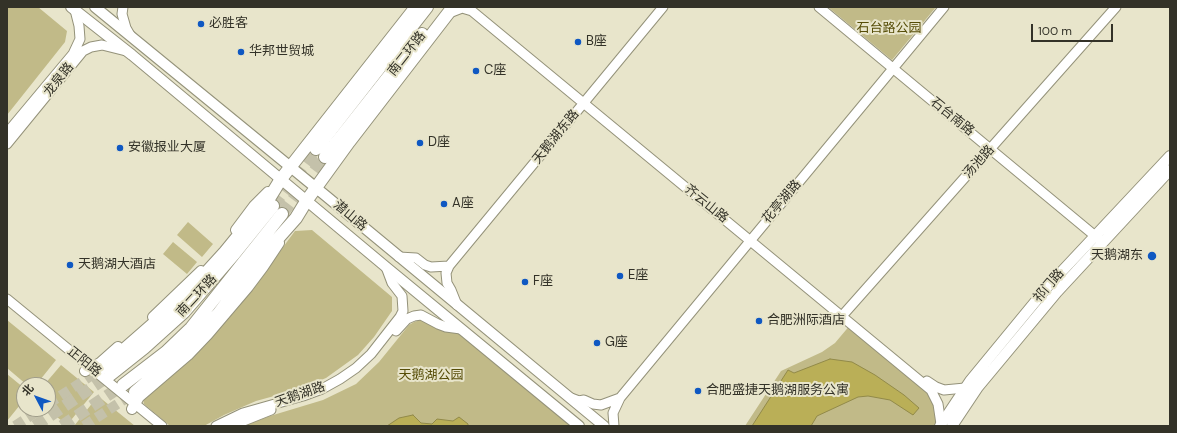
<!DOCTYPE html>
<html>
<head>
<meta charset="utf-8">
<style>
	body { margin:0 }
	#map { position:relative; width:1177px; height:433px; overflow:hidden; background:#e8e5cb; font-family:"DM Sans","Noto Sans SC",sans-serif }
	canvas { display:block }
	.frame { position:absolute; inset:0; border:8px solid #333228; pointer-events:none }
	.north { position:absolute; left:16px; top:377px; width:40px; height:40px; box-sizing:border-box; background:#e8e5cb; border:1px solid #a09d8a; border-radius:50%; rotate:311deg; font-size:11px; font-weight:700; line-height:16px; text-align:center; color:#333228 }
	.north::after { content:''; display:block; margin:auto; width:14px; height:18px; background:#0f58c2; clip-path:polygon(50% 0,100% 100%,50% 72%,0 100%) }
	.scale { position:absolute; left:1031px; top:24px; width:82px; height:18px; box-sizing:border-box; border:2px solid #333228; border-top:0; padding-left:5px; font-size:12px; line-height:14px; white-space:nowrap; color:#333228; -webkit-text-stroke:3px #e8e5cb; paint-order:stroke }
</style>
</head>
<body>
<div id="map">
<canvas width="1177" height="433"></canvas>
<div class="frame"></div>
<div class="north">北</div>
<div class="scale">100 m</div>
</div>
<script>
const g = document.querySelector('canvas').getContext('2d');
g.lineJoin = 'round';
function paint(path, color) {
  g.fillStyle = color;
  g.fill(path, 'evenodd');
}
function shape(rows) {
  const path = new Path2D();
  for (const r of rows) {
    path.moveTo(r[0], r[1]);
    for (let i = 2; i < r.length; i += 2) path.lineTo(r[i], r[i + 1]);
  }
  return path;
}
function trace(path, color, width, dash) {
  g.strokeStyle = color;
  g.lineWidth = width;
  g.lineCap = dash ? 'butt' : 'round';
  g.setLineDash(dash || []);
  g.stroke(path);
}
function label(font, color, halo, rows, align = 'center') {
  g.font = font + ' "DM Sans","Noto Sans SC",sans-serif';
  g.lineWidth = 4;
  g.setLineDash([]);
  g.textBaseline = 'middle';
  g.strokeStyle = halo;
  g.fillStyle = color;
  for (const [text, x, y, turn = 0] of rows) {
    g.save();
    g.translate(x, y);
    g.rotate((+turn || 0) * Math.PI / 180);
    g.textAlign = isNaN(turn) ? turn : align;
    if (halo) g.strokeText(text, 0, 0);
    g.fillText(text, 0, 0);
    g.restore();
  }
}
paint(shape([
	[7,7,38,7,67,31,65,42,7,115],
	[828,7,936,7,892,60],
	[188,222,213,244,202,257,177,235],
	[312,230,392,297,392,311,374,337,358,355,326,378,296,390,256,401,224,415,204,426,170,426,144,404,143,399,166,381,199,350,258,281,295,231],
	[173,242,197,262,187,274,163,254],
	[7,320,56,360,36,385,27,385,7,368],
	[421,320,439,327,461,329,579,426,244,426,270,416,323,400,356,384,379,362,409,325,414,322],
	[851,324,931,390,940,426,745,426,781,371,822,352,835,343],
	[61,365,94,392,67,425,47,409,48,385,44,385],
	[7,374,24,388,24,400,7,421],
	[98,396,135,426,74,426]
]), '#c1ba88');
const water = shape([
	[830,359,852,362,875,375,904,395,919,408,913,415,890,400,868,396,858,397,817,416,811,426,752,426,788,370,794,373,830,359],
	[413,415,421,423,432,424,437,419,453,421,459,417,468,424,468,426,387,426,399,418,413,415]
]);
paint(water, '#baaf57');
trace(water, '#928a49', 1);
trace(shape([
	[48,404,103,368],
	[15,426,41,409],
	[84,426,134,393]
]), '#c4c1aa', 10, [10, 5]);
trace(shape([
	[273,206,316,149],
	[282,214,325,157],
	[35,426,110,375],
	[62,426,123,385]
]), '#c4c1aa', 12, [12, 6]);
const secondary = shape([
	[123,7,122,14,126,28,130,35],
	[819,7,1100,240],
	[449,13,462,8,472,11,931,390,938,404,941,424],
	[7,133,73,54,80,39,79,26,75,10],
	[7,144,83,51,91,47,102,45,126,51],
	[399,257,416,258,425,265,431,267,449,266],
	[7,299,162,426],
	[457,305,451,290,447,283,446,273,449,266,663,7],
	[842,316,1116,7],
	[396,331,407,319,414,316,421,315,438,324,446,327,461,329],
	[927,381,936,387,944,390,965,388],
	[571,398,579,401,584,400,593,404,601,405,620,398],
	[216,426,243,413,303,396,322,389,340,379,356,368,371,354,400,317,403,311,402,296,392,283,386,267],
	[231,426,271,410],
	[614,426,613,413,620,398,944,7]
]);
const primary = shape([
	[71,7,132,55,386,267,579,426],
	[95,7,326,196,604,426],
	[236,230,254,206,268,192],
	[153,317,201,271],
	[85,371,100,363,118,347],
	[132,409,139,397,188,355,208,334,248,287,263,267,279,243],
	[940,426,970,381,1049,285,1170,156],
	[952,426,978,387,1057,292,1170,170]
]);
const highway = shape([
	[316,149,427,7],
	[325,157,422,34],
	[104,367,184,297,225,252,270,197,281,179,306,147,416,7],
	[110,375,144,348,184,312,235,253,273,206],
	[123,385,166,352,191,328,282,214],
	[135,392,180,353,218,314,257,262,296,218,307,200,349,142,453,7]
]);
trace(secondary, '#94927a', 11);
trace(primary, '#94927a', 12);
trace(highway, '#94927a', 14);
trace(secondary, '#fff', 9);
trace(primary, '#fff', 10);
trace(highway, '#fff', 12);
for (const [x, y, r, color] of [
	[201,24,4,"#0f58c2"],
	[578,42,4,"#0f58c2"],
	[241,52,4,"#0f58c2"],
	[476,71,4,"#0f58c2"],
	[420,143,4,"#0f58c2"],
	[120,148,4,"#0f58c2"],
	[444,204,4,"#0f58c2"],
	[1152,256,5,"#0f58c2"],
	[70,265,4,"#0f58c2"],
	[620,276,4,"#0f58c2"],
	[525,282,4,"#0f58c2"],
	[759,321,4,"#0f58c2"],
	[597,343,4,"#0f58c2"],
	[698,391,4,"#0f58c2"]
]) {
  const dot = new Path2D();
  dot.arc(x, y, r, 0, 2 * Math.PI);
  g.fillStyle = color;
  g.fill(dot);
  trace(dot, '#e8e5cb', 1.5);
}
label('13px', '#333228', '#e8e5cb', [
	["必胜客",209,24],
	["B座",586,42],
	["华邦世贸城",249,52],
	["C座",484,71],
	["D座",428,143],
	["安徽报业大厦",128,148],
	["A座",452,204],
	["天鹅湖东",1143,256,"right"],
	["天鹅湖大酒店",78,265],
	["E座",628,276],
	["F座",533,282],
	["合肥洲际酒店",767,321],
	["G座",605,343],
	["合肥盛捷天鹅湖服务公寓",706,391]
], 'left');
label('13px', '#564d07', '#e8e5cb', [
	["石台路公园",889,29],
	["天鹅湖公园",431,376]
]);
label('13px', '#333228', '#e8e5cb', [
	["南二环路",407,54,-52],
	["龙泉路",59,80,-51],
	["石台南路",952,117,39],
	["天鹅湖东路",556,137,-51],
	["汤池路",979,162,-48],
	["花亭湖路",782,202,-50],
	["齐云山路",706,204,39],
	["潜山路",350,216,40],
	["祁门路",1049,286,-49],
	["南二环路",197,296,-47],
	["正阳路",84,362,39],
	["天鹅湖路",300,395,-19]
]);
</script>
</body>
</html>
